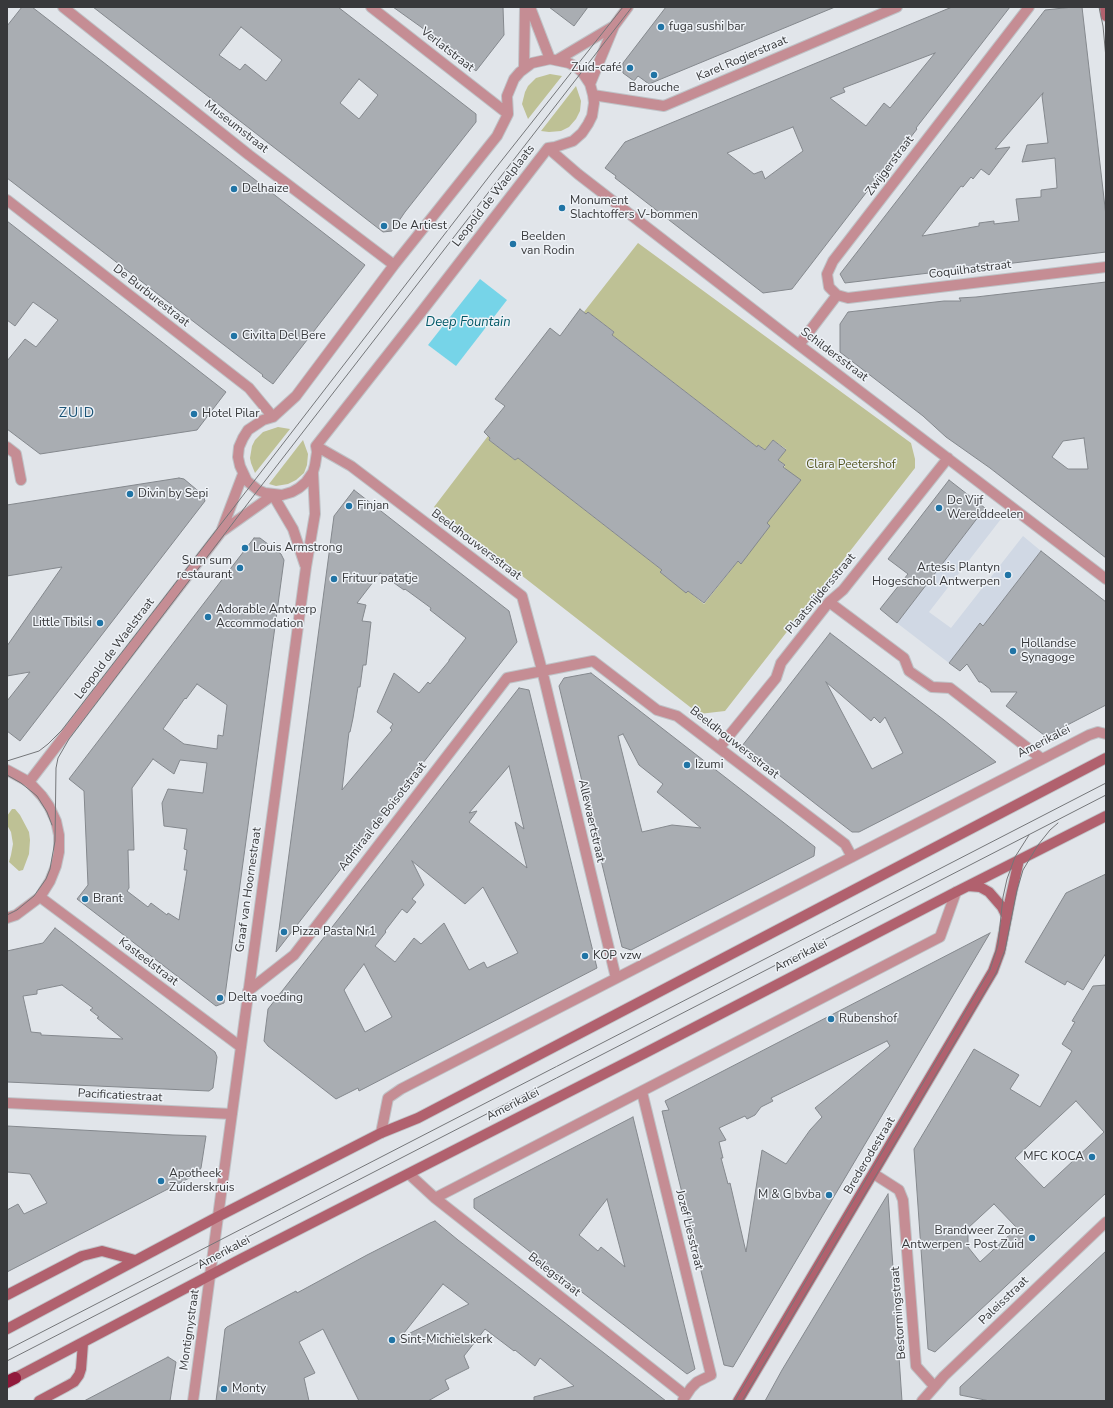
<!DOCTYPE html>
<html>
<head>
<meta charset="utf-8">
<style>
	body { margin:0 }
	#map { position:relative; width:1113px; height:1408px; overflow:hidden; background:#e1e5ea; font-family:"Nunito Sans",sans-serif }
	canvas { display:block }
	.frame { position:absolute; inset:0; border:8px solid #38393b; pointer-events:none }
</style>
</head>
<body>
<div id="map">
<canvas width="1113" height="1408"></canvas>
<div class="frame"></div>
</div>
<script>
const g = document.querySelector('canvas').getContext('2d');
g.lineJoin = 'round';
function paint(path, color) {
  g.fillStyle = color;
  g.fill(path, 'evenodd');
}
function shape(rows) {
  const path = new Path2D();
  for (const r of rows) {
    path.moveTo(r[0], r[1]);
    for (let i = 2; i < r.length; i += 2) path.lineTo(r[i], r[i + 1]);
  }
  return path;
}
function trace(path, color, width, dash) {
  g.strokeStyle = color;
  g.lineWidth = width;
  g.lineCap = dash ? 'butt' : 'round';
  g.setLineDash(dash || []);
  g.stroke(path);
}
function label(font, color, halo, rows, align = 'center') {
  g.font = font + ' "Nunito Sans",sans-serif';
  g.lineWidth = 3;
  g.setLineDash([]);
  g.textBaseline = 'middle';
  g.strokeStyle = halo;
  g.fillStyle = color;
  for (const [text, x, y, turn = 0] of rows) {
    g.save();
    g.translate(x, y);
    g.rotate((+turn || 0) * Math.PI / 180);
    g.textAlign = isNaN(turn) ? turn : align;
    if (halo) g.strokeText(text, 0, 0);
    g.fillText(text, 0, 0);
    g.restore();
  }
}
paint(shape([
	[985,508,1001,519,929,612,951,628,1023,536,1041,551,983,626,980,624,949,663,897,623]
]), '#d0d8e4');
paint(shape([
	[550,74,562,76,528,119,522,104,525,92,528,86,536,78],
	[576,86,581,101,580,111,576,119,569,127,561,131,549,132,541,131],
	[638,243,911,443,915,459,915,468,725,711,699,714,434,507,488,436,490,438,489,440,515,460,518,458,662,570,660,572,686,592,688,591,704,604,738,561,741,564,767,523,785,465,778,460,786,449,773,440,765,450,758,445,757,447,612,335,614,332,588,312,586,314,584,312],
	[278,427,290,429,255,473,251,463,250,458,252,446,255,440,263,432],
	[303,440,308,454,307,465,304,473,296,480,288,484,276,486,269,484],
	[12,809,15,809,20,815,29,832,30,840,29,854,23,870,19,871,9,862,11,855,13,844,11,832,7,825,7,816]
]), '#bec195');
paint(shape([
	[480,279,507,300,456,366,428,345]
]), '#76d4e8');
const building = shape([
	[22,7,32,7,365,265,273,384,262,376,263,375,7,178,7,26,22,7],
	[93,7,338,7,476,114,476,122,405,212,392,231,383,232,93,7],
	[241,27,282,60,266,81,245,64,240,70,219,55,241,27],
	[359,79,378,95,359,119,340,103,359,79],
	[393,7,503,7,504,35,476,71,421,27,393,7],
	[549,7,588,7,574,26,549,7],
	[666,7,835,7,649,84,638,76,634,81,623,73,623,63,666,7],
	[952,7,1010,7,916,128,917,129,900,151,899,150,792,289,763,293,615,178,616,176,605,168,625,142,952,7],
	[935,53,890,108,884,103,866,126,830,98,845,92,843,88,935,53],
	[793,127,803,151,765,179,762,171,754,174,727,153,793,127],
	[1073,7,1082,7,1106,216,1106,252,845,283,840,274,1045,10,1073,7],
	[1043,93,1042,96,1048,143,1027,145,1022,162,1055,158,1057,188,1041,190,1041,197,1016,199,1019,221,994,224,994,221,979,223,979,226,922,236,961,186,963,187,971,177,973,179,981,169,989,175,1010,147,995,149,1043,93],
	[7,221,226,392,197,430,40,454,7,429,7,361,25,339,36,347,58,320,33,302,15,326,7,320,7,221],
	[1106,282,1106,558,990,468,946,437,923,416,840,352,840,324,848,312,944,301,961,301,959,298,976,297,1106,282],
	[1084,438,1088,469,1068,469,1052,457,1063,441,1084,438],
	[580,309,586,314,588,312,614,332,612,335,757,447,758,445,765,450,773,440,786,450,778,460,785,465,783,467,801,480,767,523,770,526,741,564,738,561,704,603,688,591,686,593,660,572,662,570,518,458,515,460,489,440,490,438,484,432,505,406,495,399,550,328,560,336,580,309],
	[179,478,184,479,203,495,205,501,20,741,7,731,7,701,30,672,7,676,7,646,62,567,7,576,7,505,179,478],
	[949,480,985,508,897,623,880,609,908,574,888,559,949,480],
	[354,490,509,611,517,642,276,952,334,516,354,490],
	[380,573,404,590,405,589,431,608,430,610,466,638,449,660,449,661,430,684,428,682,419,693,394,673,377,712,393,724,390,728,392,730,342,790,349,732,350,732,353,718,358,687,360,687,363,665,366,665,371,622,362,621,366,605,357,603,380,573],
	[254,538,260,538,281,554,284,560,224,1003,216,1006,77,899,88,885,84,791,69,779,254,538],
	[197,684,227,705,223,736,218,735,217,749,184,744,163,729,185,698,186,699,197,684],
	[153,759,174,774,180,760,207,763,203,793,168,789,162,803,164,826,187,829,184,849,187,850,184,870,187,870,179,920,168,913,167,915,151,903,148,907,127,891,129,888,128,850,134,850,132,788,153,759],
	[1041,551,1106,602,1106,705,1048,735,1044,735,1006,706,1017,692,991,692,990,689,981,682,979,682,967,664,960,671,949,663,980,623,983,626,1041,551],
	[830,633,944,720,996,762,859,832,852,832,817,805,742,746,830,633],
	[826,682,871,721,874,717,880,723,885,717,903,753,872,769,826,682],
	[591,673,815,847,814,856,631,950,622,947,559,686,564,678,591,673],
	[623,734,639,765,663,784,657,792,701,828,672,825,642,832,618,736,623,734],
	[519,688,529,690,597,968,359,1091,358,1088,336,1099,268,1046,264,1041,268,1009,519,688],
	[509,766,524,829,515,822,527,868,469,822,477,811,469,813,509,766],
	[412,861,465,904,483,887,518,953,487,968,484,962,469,970,444,923,421,944,414,938,395,962,375,946,386,932,385,931,402,909,407,913,416,902,412,899,424,885,412,861],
	[364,964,392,1017,365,1032,344,990,364,964],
	[1106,874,1106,953,1083,990,1067,981,1065,985,1025,962,1066,893,1106,874],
	[55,928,215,1052,217,1057,213,1088,209,1091,7,1082,7,951,43,943,55,928],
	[62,985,93,1008,90,1010,99,1017,97,1018,123,1039,41,1035,41,1033,31,1032,23,996,37,994,37,990,62,985],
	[990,933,733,1367,724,1365,662,1111,669,1110,665,1101,990,933],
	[887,1041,890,1046,815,1108,822,1117,810,1130,786,1164,762,1150,746,1252,730,1183,728,1184,721,1158,723,1158,719,1142,726,1140,719,1128,745,1116,747,1119,755,1115,761,1107,773,1101,771,1098,887,1041],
	[1106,985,1106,1193,935,1352,928,1349,914,1149,974,1049,1019,1075,1010,1089,1040,1107,1072,1051,1062,1044,1075,1022,1072,1021,1093,986,1106,985],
	[1076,1101,1104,1132,1044,1188,1015,1158,1076,1101],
	[994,1204,1017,1228,980,1262,968,1247,968,1228,994,1204],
	[633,1117,695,1369,687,1374,474,1208,474,1199,633,1117],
	[607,1199,625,1267,601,1247,598,1251,579,1235,607,1199],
	[7,1126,173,1135,206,1136,201,1168,197,1174,7,1272,7,1210,18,1204,24,1214,47,1203,30,1174,7,1172,7,1126],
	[888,1194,902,1401,765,1401,782,1370,888,1194],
	[435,1221,458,1240,666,1401,534,1401,534,1397,574,1386,540,1358,535,1366,515,1350,514,1351,485,1329,464,1356,469,1368,445,1380,449,1389,428,1401,359,1401,323,1329,299,1342,315,1373,304,1378,309,1401,216,1401,225,1329,227,1327,296,1291,297,1293,367,1255,430,1223,435,1221],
	[443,1284,469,1304,400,1338,443,1284],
	[1106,1251,1106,1401,990,1401,960,1395,960,1387,972,1376,1106,1251],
	[168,1357,176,1362,170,1401,84,1401,168,1357]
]);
paint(building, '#a9adb2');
trace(building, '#84888d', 1);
const street = shape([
	[63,7,249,155,394,265],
	[371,7,508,114],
	[530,7,550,59],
	[1029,7,833,261,827,274,829,287,837,295,848,298,1106,267],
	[550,59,569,63,576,67,582,72,590,84,593,95,594,103,592,116,588,124,582,133,573,141,555,147,548,148,419,315,316,446,317,452,315,465,313,472,306,482,299,488,292,492,282,495,265,493,258,490,247,481,240,466,238,457,239,447,243,438,248,430,263,420,273,417,296,396,394,265,497,136,508,114,507,96,514,79,520,72,532,63,550,59],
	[557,60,614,26],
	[524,68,525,7],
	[590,84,614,26,628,7],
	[593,95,664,106,897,7],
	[548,148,578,174,799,345,1106,579],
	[7,200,249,388,273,417],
	[799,345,837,295],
	[316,446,351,466,522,596,542,670,616,978],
	[7,447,16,454,21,480],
	[273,495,293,529,305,565],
	[221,532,273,495],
	[829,602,904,658,909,671,932,687,950,688,1042,759],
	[719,748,776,678,781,663,829,602,843,590,948,458],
	[7,770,29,782,42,796,49,806,56,821,59,835,59,852,56,866,50,881,40,897,16,915,7,918],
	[29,782,221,532,243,474],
	[40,897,241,1047],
	[248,991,294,955,507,678,593,661,657,710,677,716,845,844,852,857],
	[642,1092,711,1375,697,1382,691,1388,683,1400],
	[7,1103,232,1114],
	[381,1133,388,1098,401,1089,1089,735,1098,732,1106,734],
	[409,1174,435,1198,685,1395],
	[874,1174,899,1190,903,1200,916,1366,934,1386],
	[435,1198,940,937,956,892],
	[193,1401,306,567,315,514,313,472],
	[922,1401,944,1376,1106,1222]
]);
const secondary = shape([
	[1105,7,1106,16],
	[968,886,980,887,989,892,1002,907,1007,917],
	[7,1295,82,1256,102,1251,135,1260],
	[7,1329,219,1216,381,1133,418,1118,1106,758],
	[15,1378,241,1259,645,1053,956,892,1106,816],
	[39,1401,67,1386,74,1382,79,1375,81,1369,83,1343],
	[738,1401,993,971,1000,952,1010,900,1019,860]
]);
const highway = shape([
	[7,1382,15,1378]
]);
trace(street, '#bfc3c7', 12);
trace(secondary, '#bfc3c7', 12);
trace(highway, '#bfc3c7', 14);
trace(street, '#c58d94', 10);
trace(secondary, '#b1616e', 10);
trace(highway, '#911a3c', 12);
trace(shape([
	[1099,7,1103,26,1106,58],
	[7,761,39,751,48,744,62,730,491,174,623,7],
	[7,775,21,783,37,796,47,812,52,825],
	[7,915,17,910,34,896,46,879,50,869,55,841,56,768,58,758,69,739,258,490,632,7],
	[7,1350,1106,783],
	[7,1361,1106,795],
	[735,1401,990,970,998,945,1003,897,1007,879,1015,857,1029,835],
	[742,1401,996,973,1005,950,1017,890,1023,870,1038,845,1050,830,1058,823]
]), '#747679', 1);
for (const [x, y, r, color] of [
	[661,27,4,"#2074a5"],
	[630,68,4,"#2074a5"],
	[654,75,4,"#2074a5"],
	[234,189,4,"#2074a5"],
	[562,208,4,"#2074a5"],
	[384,226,4,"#2074a5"],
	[513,244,4,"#2074a5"],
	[234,336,4,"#2074a5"],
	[194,414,4,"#2074a5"],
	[130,494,4,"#2074a5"],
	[349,506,4,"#2074a5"],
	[939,508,4,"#2074a5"],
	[245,548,4,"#2074a5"],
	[240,568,4,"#2074a5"],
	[1008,575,4,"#2074a5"],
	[334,579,4,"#2074a5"],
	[208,617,4,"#2074a5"],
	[100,623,4,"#2074a5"],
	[1013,651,4,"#2074a5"],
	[687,765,4,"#2074a5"],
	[85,899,4,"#2074a5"],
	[284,932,4,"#2074a5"],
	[585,956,4,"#2074a5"],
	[220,998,4,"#2074a5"],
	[831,1019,4,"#2074a5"],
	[1092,1157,4,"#2074a5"],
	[161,1181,4,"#2074a5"],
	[829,1195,4,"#2074a5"],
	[1032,1238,4,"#2074a5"],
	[392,1340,4,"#2074a5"],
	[224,1389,4,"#2074a5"]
]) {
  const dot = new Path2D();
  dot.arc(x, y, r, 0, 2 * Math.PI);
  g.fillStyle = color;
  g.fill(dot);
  trace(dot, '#eef2f7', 1.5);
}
label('12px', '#38393b', '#eef2f7', [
	["fuga sushi bar",669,27],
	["Zuid-café",622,68,"right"],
	["Barouche",654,88,"center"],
	["Delhaize",242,189],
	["Monument",570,201],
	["Slachtoffers V-bommen",570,215],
	["De Artiest",392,226],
	["Beelden",521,237],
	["van Rodin",521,251],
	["Civilta Del Bere",242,336],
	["Hotel Pilar",202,414],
	["Divin by Sepi",138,494],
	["De Vijf",947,501],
	["Werelddeelen",947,515],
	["Finjan",357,506],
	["Louis Armstrong",253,548],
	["Sum sum",232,561,"right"],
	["restaurant",232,575,"right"],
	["Artesis Plantyn",1000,568,"right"],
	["Hogeschool Antwerpen",1000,582,"right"],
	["Frituur patatje",342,579],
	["Adorable Antwerp",216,610],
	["Accommodation",216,624],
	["Little Tbilsi",92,623,"right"],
	["Hollandse",1021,644],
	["Synagoge",1021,658],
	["Izumi",695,765],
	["Brant",93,899],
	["Pizza Pasta Nr1",292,932],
	["KOP vzw",593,956],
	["Delta voeding",228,998],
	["Rubenshof",839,1019],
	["MFC KOCA",1084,1157,"right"],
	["Apotheek",169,1174],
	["Zuiderskruis",169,1188],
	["M & G bvba",821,1195,"right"],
	["Brandweer Zone",1024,1231,"right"],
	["Antwerpen - Post Zuid",1024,1245,"right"],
	["Sint-Michielskerk",400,1340],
	["Monty",232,1389]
], 'left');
label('12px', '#38393b', '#eef2f7', [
	["Verlatstraat",447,50,38],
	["Karel Rogierstraat",742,59,-23],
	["Museumstraat",236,127,38],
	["Zwijgerstraat",890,166,-53],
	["Leopold de Waelplaats",494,196,-52],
	["Coquilhatstraat",970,270,-7],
	["De Burburestraat",151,296,38],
	["Schildersstraat",834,355,37],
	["Beeldhouwersstraat",476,545,37],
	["Plaatsnijdersstraat",821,594,-50],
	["Leopold de Waelstraat",115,649,-53],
	["Amerikalei",1044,742,-27],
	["Beeldhouwersstraat",734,743,38],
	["Admiraal de Boisotstraat",383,817,-52],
	["Allewaertstraat",591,821,77],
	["Graaf van Hoornestraat",249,890,-82],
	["Amerikalei",801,956,-27],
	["Kasteelstraat",148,962,37],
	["Pacificatiestraat",120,1096,3],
	["Amerikalei",513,1105,-27],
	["Brederodestraat",870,1156,-59],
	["Jozef Liesstraat",689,1230,76],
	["Amerikalei",224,1253,-28],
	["Belegstraat",554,1275,38],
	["Paleisstraat",1004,1301,-44],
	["Bestormingstraat",899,1313,-94],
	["Montignystraat",190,1330,-82]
]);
label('12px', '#545621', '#eef2f7', [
	["Clara Peetershof",851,465]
]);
label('italic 13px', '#015866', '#eef2f7', [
	["Deep Fountain",468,323]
]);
g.letterSpacing = '1px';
label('14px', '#1c5476', '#eef2f7', [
	["ZUID",77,414]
]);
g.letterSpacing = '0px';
</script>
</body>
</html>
